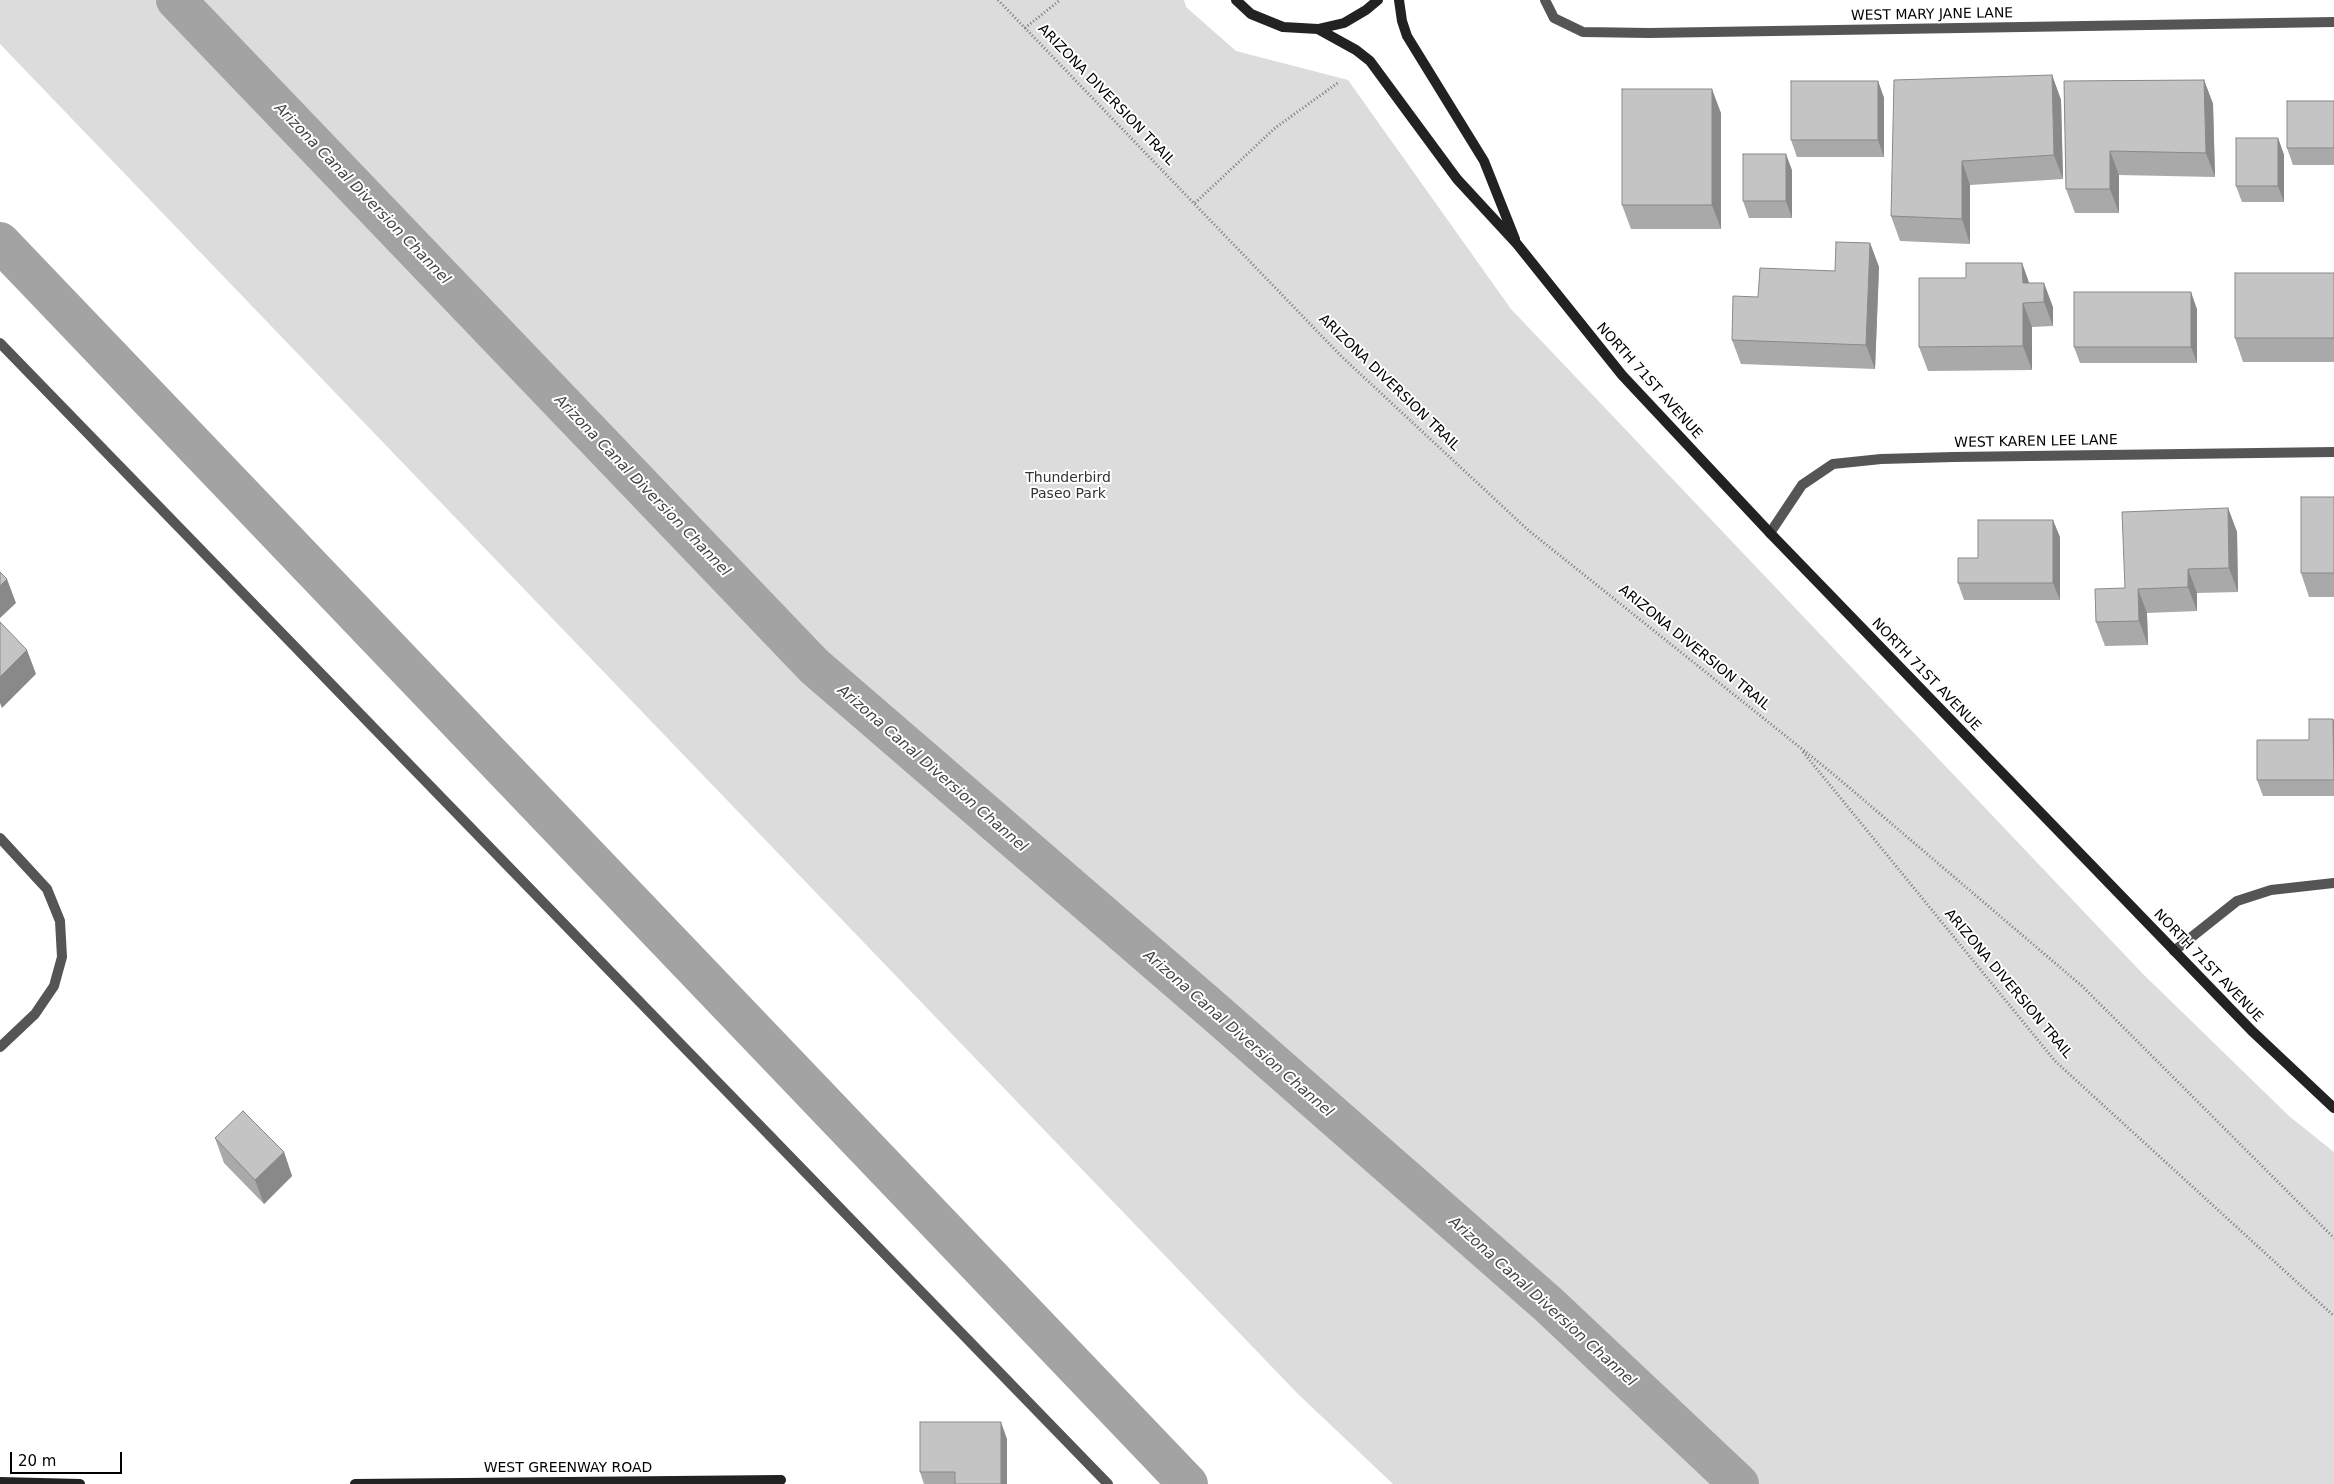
<!DOCTYPE html>
<html>
<head>
<meta charset="utf-8">
<style>
	body { margin:0 }
	#map { position:relative; width:2334px; height:1484px; overflow:hidden; background:#fff; font-family:"DejaVu Sans",sans-serif }
	canvas { display:block }
	.scale { position:absolute; left:10px; top:1452px; width:112px; height:22px; box-sizing:border-box; border:2px solid #000; border-top:0; padding-left:6px; font-size:15px; line-height:18px; white-space:nowrap; color:#000; -webkit-text-stroke:4px #fff; paint-order:stroke }
</style>
</head>
<body>
<div id="map">
<canvas width="2334" height="1484"></canvas>
<div class="scale">20 m</div>
</div>
<script>
const g = document.querySelector('canvas').getContext('2d');
g.lineJoin = 'round';
function paint(path, color) {
  g.fillStyle = color;
  g.fill(path, 'evenodd');
}
function shape(rows) {
  const path = new Path2D();
  for (const r of rows) {
    path.moveTo(r[0], r[1]);
    for (let i = 2; i < r.length; i += 2) path.lineTo(r[i], r[i + 1]);
  }
  return path;
}
function trace(path, color, width, dash) {
  g.strokeStyle = color;
  g.lineWidth = width;
  g.lineCap = dash ? 'butt' : 'round';
  g.setLineDash(dash || []);
  g.stroke(path);
}
function label(font, color, halo, rows, align = 'center') {
  g.font = font + ' "DejaVu Sans",sans-serif';
  g.lineWidth = 4;
  g.setLineDash([]);
  g.textBaseline = 'middle';
  g.strokeStyle = halo;
  g.fillStyle = color;
  for (const [text, x, y, turn = 0] of rows) {
    g.save();
    g.translate(x, y);
    g.rotate((+turn || 0) * Math.PI / 180);
    g.textAlign = isNaN(turn) ? turn : align;
    if (halo) g.strokeText(text, 0, 0);
    g.fillText(text, 0, 0);
    g.restore();
  }
}
paint(shape([
	[0,0,1184,0,1186,7,1236,51,1348,80,1511,309,2143,974,2289,1116,2334,1152,2334,1484,1393,1484,1298,1394,0,44]
]), '#dcdcdc');
trace(shape([
	[176,0,814,666,1215,1012,1549,1305,1739,1484],
	[0,242,1188,1484]
]), '#a3a3a3', 40);
trace(shape([
	[998,0,1341,356,1528,530,1832,773,2082,986,2334,1238],
	[1025,28,1060,0],
	[1195,203,1275,128,1339,82],
	[1803,752,2055,1061,2334,1316]
]), '#777', 3, [1, 2.5]);
trace(shape([
	[0,343,1108,1484],
	[0,838,47,889,60,921,62,957,54,986,35,1014,0,1047]
]), '#555', 10);
trace(shape([
	[1545,0,1554,18,1583,32,1649,33,2334,22],
	[1770,533,1802,485,1833,464,1881,459,1954,457,2334,452],
	[2174,951,2237,901,2271,890,2334,883]
]), '#555', 10);
trace(shape([
	[1236,0,1251,14,1283,27,1318,29,1344,23,1366,10,1378,0],
	[1399,0,1402,21,1407,36,1484,161,1515,239],
	[1318,29,1356,50,1370,61,1457,179,1517,244,1622,375,1770,533,2252,1031,2334,1108],
	[0,1482,80,1484],
	[355,1484,781,1480]
]), '#222', 10);
paint(shape([
	[2052,75,2061,100,2063,179,1970,185,1970,244,1900,241,1891,216],
	[2204,80,2213,104,2215,177,2119,175,2119,213,2075,213,2066,189,2064,81],
	[1878,81,1884,98,1884,157,1797,157,1791,140],
	[2334,101,2334,165,2293,165,2287,148],
	[1721,113,1721,229,1631,229,1622,205],
	[2278,138,2284,155,2284,202,2242,202,2236,186],
	[1792,170,1792,218,1749,218,1743,201],
	[1870,243,1879,267,1875,369,1741,364,1732,340,1758,297,1835,271],
	[2022,263,2029,283,2053,307,2053,326,2032,327,2032,370,1928,371,1919,347,1966,278],
	[2334,273,2334,362,2243,362,2235,338],
	[2197,309,2197,363,2080,363,2074,347],
	[2334,497,2334,597,2309,597,2301,573],
	[2228,508,2237,532,2238,592,2197,593,2197,611,2147,613,2148,645,2105,646,2096,622,2125,588],
	[2060,537,2060,600,1964,600,1958,583,1978,558],
	[2333,719,2334,721,2334,796,2263,796,2257,780,2309,740],
	[215,1138,284,1152,292,1176,264,1204,224,1163],
	[1007,1439,1007,1484,924,1484,920,1472]
]), '#a9a9a9');
paint(shape([
	[2052,75,2061,100,2063,179,2054,155],
	[2204,80,2213,104,2215,177,2206,153],
	[1878,81,1884,98,1884,157,1878,140],
	[1712,89,1721,113,1721,229,1712,205],
	[2278,138,2284,155,2284,202,2278,186],
	[2110,151,2119,175,2119,213,2110,189],
	[1786,154,1792,170,1792,218,1786,201],
	[1962,161,1970,185,1970,244,1962,219],
	[1870,243,1879,267,1875,369,1866,345],
	[2022,263,2031,288,2023,283],
	[2044,283,2053,307,2053,326,2044,302],
	[2191,292,2197,309,2197,363,2191,347],
	[2023,303,2032,327,2032,370,2023,346],
	[2228,508,2237,532,2238,592,2229,568],
	[2053,520,2060,537,2060,600,2053,583],
	[2188,569,2197,593,2197,611,2188,587],
	[7,579,16,603,0,618,0,586],
	[2138,589,2147,613,2148,645,2139,621],
	[27,650,36,674,2,708,0,703,0,677],
	[2333,719,2334,721,2334,740,2333,738],
	[284,1152,292,1176,264,1204,255,1180],
	[1001,1422,1007,1439,1007,1484,1001,1484]
]), '#898989');
const building = shape([
	[2052,75,2054,155,1962,161,1962,219,1891,216,1894,80,2052,75],
	[2204,80,2206,153,2110,151,2110,189,2066,189,2064,81,2204,80],
	[1791,81,1878,81,1878,140,1791,140,1791,81],
	[1622,89,1712,89,1712,205,1622,205,1622,89],
	[2287,101,2334,101,2334,148,2287,148,2287,101],
	[2236,138,2278,138,2278,186,2236,186,2236,138],
	[1743,154,1786,154,1786,201,1743,201,1743,154],
	[1836,242,1870,243,1866,345,1732,340,1733,296,1758,297,1760,268,1835,271,1836,242],
	[1966,263,2022,263,2023,283,2044,283,2044,302,2023,303,2023,346,1919,347,1919,278,1966,278,1966,263],
	[2235,273,2334,273,2334,338,2235,338,2235,273],
	[2074,292,2191,292,2191,347,2074,347,2074,292],
	[2301,497,2334,497,2334,573,2301,573,2301,497],
	[2228,508,2229,568,2188,569,2188,587,2138,589,2139,621,2096,622,2095,589,2125,588,2122,512,2228,508],
	[1978,520,2053,520,2053,583,1958,583,1958,558,1978,558,1978,520],
	[0,572,7,579,0,586,0,572],
	[0,622,27,650,0,677,0,622],
	[2309,719,2333,719,2334,780,2257,780,2257,740,2309,740,2309,719],
	[243,1111,284,1152,255,1180,215,1138,243,1111],
	[920,1422,1001,1422,1001,1484,955,1484,955,1472,920,1472,920,1422]
]);
paint(building, '#c4c4c4');
trace(building, '#898989', 1);
label('14px', '#000', '#fff', [
	["WEST MARY JANE LANE",1932,15,-1],
	["ARIZONA DIVERSION TRAIL",1106,95,46],
	["NORTH 71ST AVENUE",1649,381,48],
	["ARIZONA DIVERSION TRAIL",1389,383,44],
	["WEST KAREN LEE LANE",2036,442,-1],
	["ARIZONA DIVERSION TRAIL",1694,648,39],
	["NORTH 71ST AVENUE",1926,675,46],
	["NORTH 71ST AVENUE",2208,966,46],
	["ARIZONA DIVERSION TRAIL",2008,984,50],
	["WEST GREENWAY ROAD",568,1468]
]);
label('14px', '#333', '#fff', [
	["Thunderbird",1068,478],
	["Paseo Park",1068,494]
]);
label('italic 15px', '#444', '#fff', [
	["Arizona Canal Diversion Channel",362,194,46],
	["Arizona Canal Diversion Channel",642,486,46],
	["Arizona Canal Diversion Channel",932,769,41],
	["Arizona Canal Diversion Channel",1238,1034,41],
	["Arizona Canal Diversion Channel",1542,1302,42]
]);
</script>
</body>
</html>
